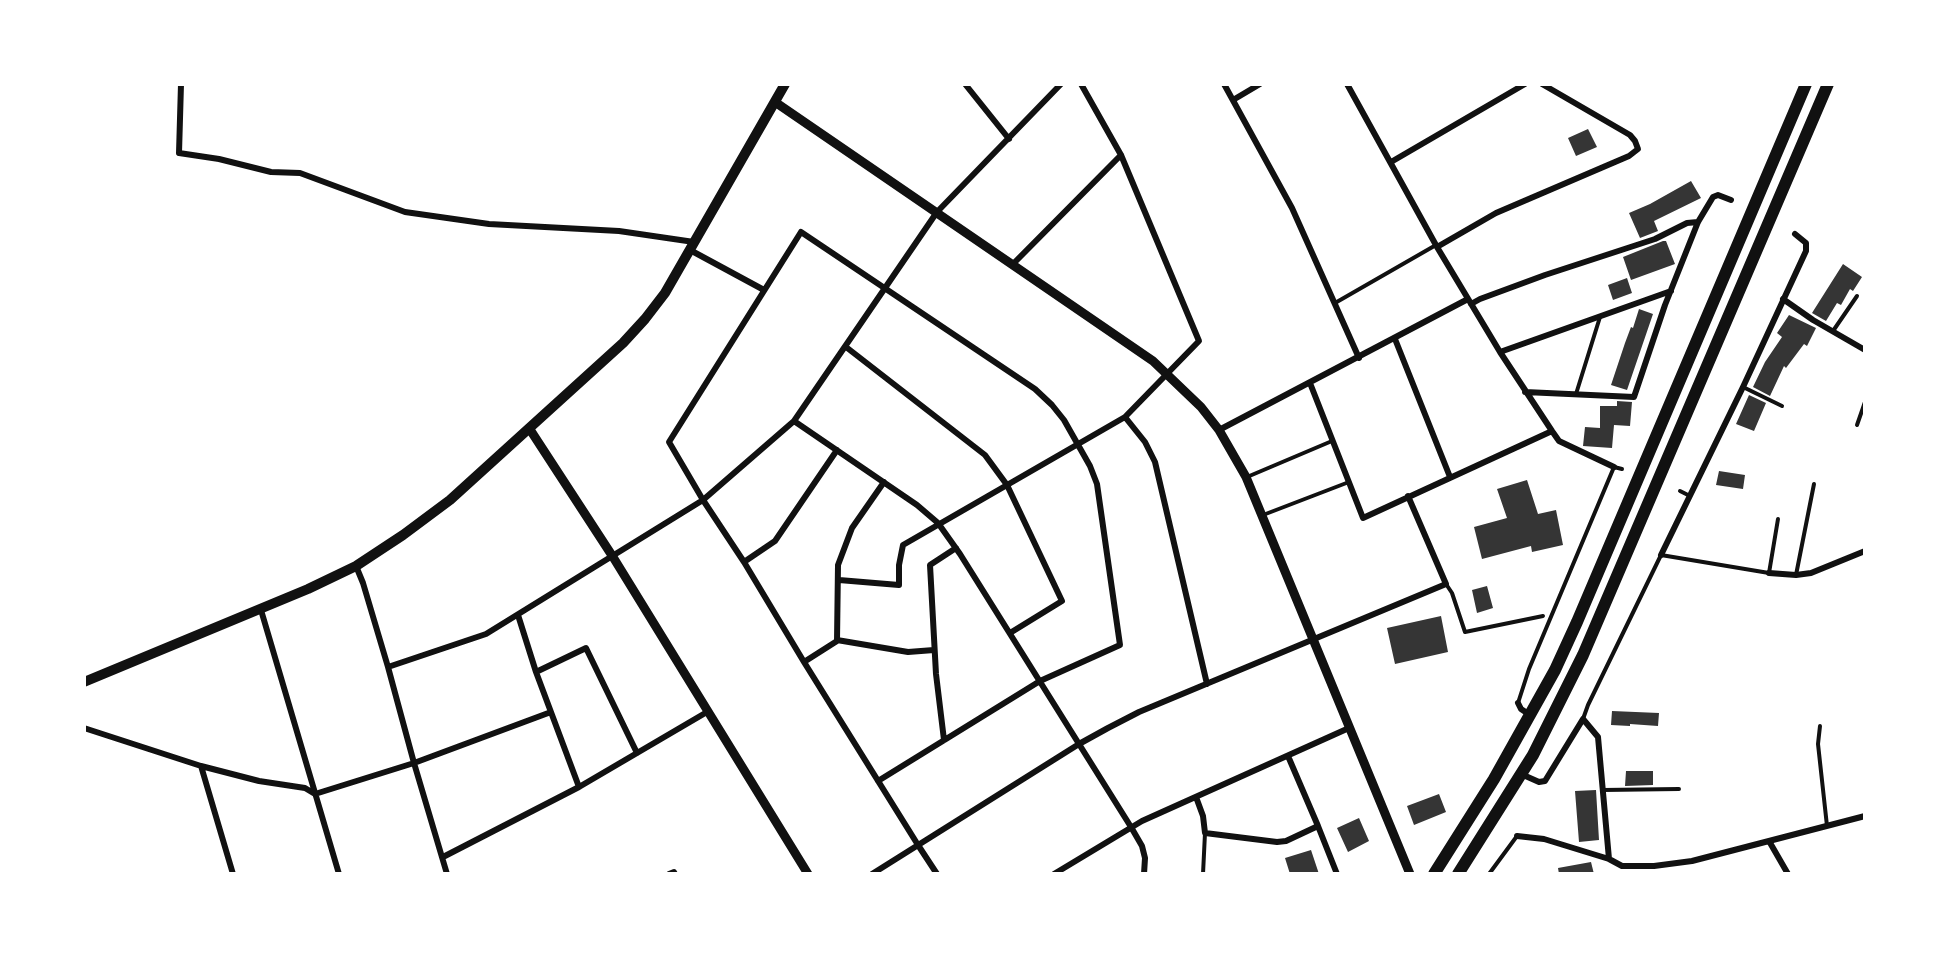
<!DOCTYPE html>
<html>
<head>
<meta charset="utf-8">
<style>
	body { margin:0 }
	#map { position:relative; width:1949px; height:958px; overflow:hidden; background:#fff; font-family:Signika,sans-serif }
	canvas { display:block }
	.frame { position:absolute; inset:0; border:86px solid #fff; pointer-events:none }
</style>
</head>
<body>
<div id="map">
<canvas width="1949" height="958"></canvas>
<div class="frame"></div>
</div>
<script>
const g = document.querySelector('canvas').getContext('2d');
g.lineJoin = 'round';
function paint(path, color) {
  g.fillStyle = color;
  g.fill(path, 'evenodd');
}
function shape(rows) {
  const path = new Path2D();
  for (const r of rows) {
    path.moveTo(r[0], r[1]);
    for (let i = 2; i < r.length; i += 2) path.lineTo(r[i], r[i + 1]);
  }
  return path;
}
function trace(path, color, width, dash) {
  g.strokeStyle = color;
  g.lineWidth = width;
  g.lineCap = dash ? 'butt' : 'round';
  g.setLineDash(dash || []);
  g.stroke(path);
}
paint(shape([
	[1588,129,1597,147,1576,156,1568,138],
	[1691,181,1701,198,1654,221,1658,231,1640,238,1629,213,1650,204],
	[1663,241,1666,241,1675,264,1631,280,1623,257],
	[1843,264,1862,277,1853,291,1850,289,1841,305,1837,303,1826,321,1812,313],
	[1627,278,1632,293,1613,300,1608,285],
	[1639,309,1653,314,1627,390,1611,385,1625,343,1631,327,1633,328],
	[1789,315,1816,328,1807,346,1804,344,1786,368,1784,366,1770,396,1753,387,1765,362,1782,337,1777,333],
	[1749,395,1766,403,1754,431,1736,424],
	[1617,401,1632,402,1630,426,1614,425,1612,448,1583,446,1585,427,1600,428,1600,406,1617,406],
	[1719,471,1745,475,1743,489,1716,485],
	[1527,480,1538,514,1556,510,1563,545,1532,552,1531,546,1482,559,1474,527,1507,518,1497,489],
	[1487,586,1493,608,1477,613,1472,590],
	[1441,616,1448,652,1395,664,1387,628],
	[1612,711,1659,713,1658,726,1630,724,1630,726,1611,725],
	[1626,771,1653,771,1653,785,1625,786],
	[1596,790,1599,840,1579,842,1575,791],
	[1439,794,1446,812,1414,825,1407,806],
	[1359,818,1369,841,1348,852,1337,828],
	[1311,850,1319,874,1290,874,1285,858],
	[1591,862,1594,874,1559,874,1558,868]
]), '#353535');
trace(shape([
	[1335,303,1436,245],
	[1833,331,1857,296],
	[1743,387,1782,406],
	[1576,394,1600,317],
	[1857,425,1865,402],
	[1247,477,1332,441],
	[1680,491,1690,496],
	[1263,515,1349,482],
	[1796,575,1814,484],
	[1446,584,1452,593,1465,632,1543,616],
	[1518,703,1529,669,1614,467,1622,469],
	[1583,719,1588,705,1661,555,1769,573,1778,519],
	[1820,726,1818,744,1827,826],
	[1603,790,1679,789],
	[1203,874,1205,833],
	[1489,874,1517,836]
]), '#111', 4);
trace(shape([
	[181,84,179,153,219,159,271,172,300,173,405,212,489,224,619,231,694,242],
	[965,84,1009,139],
	[1224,84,1292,208,1359,358],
	[1347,84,1437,247,1500,352,1552,431,1559,441,1614,467],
	[1233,100,1260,84],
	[1391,162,1525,84],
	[1437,247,1496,213,1629,156,1638,149,1635,141,1630,135,1542,84],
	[690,250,764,290],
	[1012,265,1121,155],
	[1783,299,1813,320,1865,350],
	[1471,304,1480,299,1545,275,1655,239,1687,223,1698,222],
	[1395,339,1450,477],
	[846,347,985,455,1007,485,1062,601,1010,633],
	[1500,352,1671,291],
	[1310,383,1363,518,1552,431],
	[1525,392,1634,397,1665,305,1698,222,1713,197,1718,195,1731,200],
	[1125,417,1145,442,1155,462,1207,684],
	[794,421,917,505,938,523,960,554,1131,827,1142,846,1145,858,1144,874],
	[1219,430,1468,299],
	[1661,555,1743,387,1806,251,1806,243,1795,234],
	[744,562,775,541,837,450],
	[356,566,363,583,388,667,414,763,447,874],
	[1769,573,1796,575,1811,573,1865,551],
	[839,580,899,585,899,565,903,545,1125,417,1199,341,1121,155,1081,84],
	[261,610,339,874],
	[518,615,536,672,579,787],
	[837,640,908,652,934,650],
	[804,662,837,641,838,565,852,528,884,482],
	[388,667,486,634,703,500,794,421,937,212,1061,84],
	[536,672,586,648,637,753],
	[1518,703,1521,709,1530,715],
	[84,728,201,766,259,781,305,788,315,794,414,763,551,712],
	[944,740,936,674,930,565,956,548],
	[201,766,233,874],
	[1521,774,1539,782,1545,781,1583,719,1598,737,1609,859,1622,866,1654,866,1692,861,1865,816],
	[878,781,1040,681,1120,645,1097,484,1090,466,1064,420,1052,405,1035,389,801,232,669,442,703,500,744,562,804,662,918,845,937,874],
	[1196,797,1203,816,1205,833,1277,842,1286,841,1318,826,1288,756],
	[1318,826,1337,874],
	[1517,836,1544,839,1609,859],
	[1769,841,1788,874],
	[443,857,579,787,707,712],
	[669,874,674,872,675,874],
	[872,874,1079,744,1108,728,1139,712,1446,584,1408,496],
	[1054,874,1142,821,1349,728]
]), '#111', 6);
trace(shape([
	[775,102,1153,361,1201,407,1219,430,1246,477,1410,874],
	[529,428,613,557,808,874]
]), '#111', 9);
trace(shape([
	[84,682,308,589,356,566,403,535,450,500,623,343,645,319,665,293,785,84]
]), '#111', 10);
trace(shape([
	[1434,874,1494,779,1555,670,1577,622,1806,84],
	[1458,874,1533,755,1583,655,1828,84]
]), '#111', 12);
</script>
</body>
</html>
